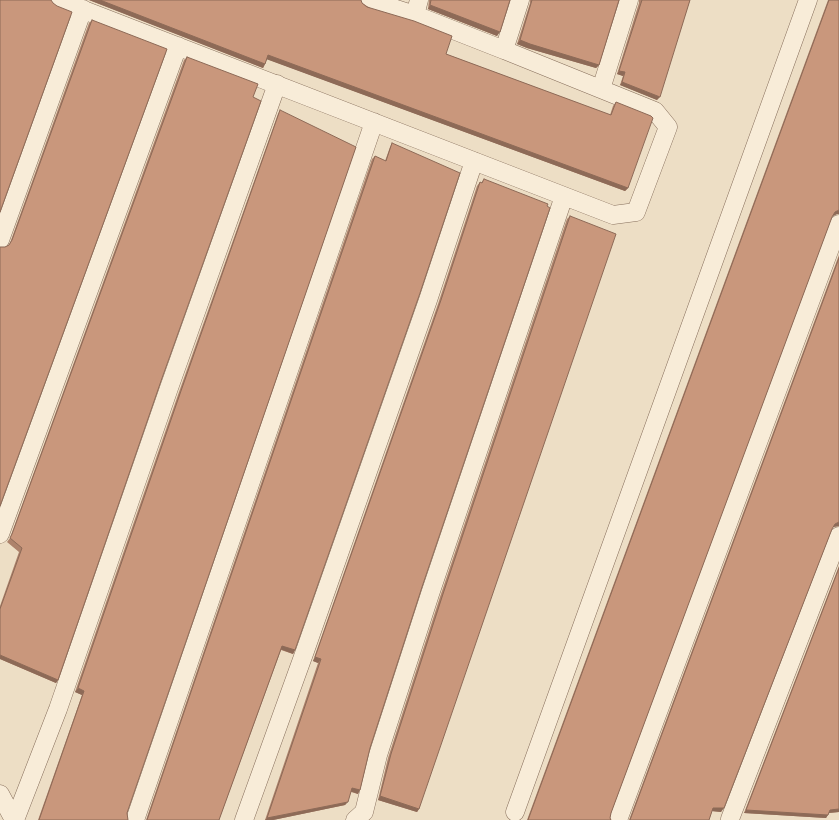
<!DOCTYPE html>
<html>
<head>
<meta charset="utf-8">
<style>
	body { margin:0 }
	canvas { display:block; background:#eddec5 }
</style>
</head>
<body>
<canvas width="839" height="820"></canvas>
<script>
const g = document.querySelector('canvas').getContext('2d');
g.lineJoin = 'round';
function shape(rows) {
  const path = new Path2D();
  for (const r of rows) {
    path.moveTo(r[0], r[1]);
    for (let i = 2; i < r.length; i += 2) path.lineTo(r[i], r[i + 1]);
  }
  return path;
}
function trace(path, color, width, dash) {
  g.strokeStyle = color;
  g.lineWidth = width;
  g.lineCap = dash ? 'butt' : 'round';
  g.setLineDash(dash || []);
  g.stroke(path);
}
function paint(path, color) {
  g.fillStyle = color;
  g.fill(path, 'evenodd');
}
const service = shape([
	[58,0,613,215,636,212,668,127,655,111,504,50],
	[368,0,415,15,419,0],
	[415,15,504,50,520,0],
	[601,89,629,0],
	[0,240,83,9],
	[0,534,178,46],
	[0,794,14,820],
	[515,812,808,0],
	[730,819,839,536],
	[15,820,58,709,169,388,277,84],
	[135,820,374,122],
	[244,820,305,651,428,300,474,161],
	[355,820,364,812,378,755,430,594,564,196],
	[618,820,839,224]
]);
trace(service, '#876f5c', 19);
trace(service, '#f8ecd8', 18);
paint(shape([
	[89,0,362,3,446,54,610,115,613,106,616,102,628,188,625,191,267,59,265,64,263,68],
	[429,0,510,0,497,36,428,9],
	[530,0,619,0,599,65,596,68,527,48,517,44,530,3],
	[639,0,690,0,657,100,620,85,623,76,617,74,639,3],
	[828,0,839,0,837,214,831,217,611,813,610,818,611,820,527,820],
	[92,20,0,506,5,247,9,245,10,243,89,23],
	[187,57,253,97,161,381,58,680,56,683,0,659,0,606,19,552,7,542,10,538,184,60],
	[280,110,127,813,128,820,38,820,82,695,75,692,179,392,278,114],
	[392,143,295,650,293,654,281,650,219,820,146,820,372,159,375,156,385,161,390,147],
	[484,179,422,587,370,748,358,794,351,792,345,805,273,820,265,820,318,663,313,661,438,304,477,186,480,182,481,183],
	[570,216,419,809,417,812,378,800,388,758,440,597,567,219],
	[839,255,839,526,833,527,831,529,721,812,712,811,709,820,629,820],
	[839,566,839,812,829,813,826,818,744,813]
]), '#ad826b');
paint(shape([
	[89,0,100,0,265,64,263,68],
	[430,5,500,32,497,36,428,9],
	[520,40,599,65,596,68,527,48,517,44],
	[268,55,628,188,625,191,266,59],
	[619,71,625,72,623,76,617,74],
	[622,82,660,97,657,100,620,85],
	[839,210,839,214,837,214,833,216,835,212],
	[839,522,839,526,833,527,835,524],
	[282,646,295,650,293,654,280,649],
	[0,655,58,680,56,683,0,659],
	[315,657,321,659,318,663,313,661],
	[78,688,84,691,82,695,75,692],
	[352,788,360,790,358,794,350,791],
	[380,796,419,809,417,812,378,800],
	[348,802,345,805,273,820,265,820,267,818],
	[713,808,724,808,721,812,711,811],
	[839,809,839,812,828,813,830,810],
	[746,810,828,815,826,818,744,813]
]), '#8d6a57');
const building = shape([
	[0,0,51,0,53,3,57,6,72,12,0,212,0,0],
	[100,0,361,0,362,3,367,7,414,21,452,36,446,54,611,115,616,102,651,116,653,118,628,188,268,55,265,64,100,0],
	[431,0,510,0,500,32,430,5,431,0],
	[532,0,619,0,599,65,530,44,520,40,532,0],
	[642,0,690,0,660,97,622,82,625,72,619,71,642,0],
	[829,0,839,0,839,210,835,212,832,217,611,813,610,818,611,820,528,820,829,0],
	[92,20,167,49,0,506,0,247,5,247,9,245,12,240,92,20],
	[187,57,258,84,253,97,261,101,161,381,58,680,0,655,0,609,22,548,10,538,12,534,187,57],
	[280,110,356,147,127,813,128,820,39,820,84,691,78,688,182,388,280,110],
	[392,143,460,173,420,293,295,650,282,646,219,820,147,820,375,156,386,161,392,143],
	[484,179,548,204,547,206,550,208,422,587,370,748,360,790,352,788,348,802,267,818,321,659,315,657,441,300,480,182,482,183,484,179],
	[570,216,616,234,419,809,380,796,391,754,443,594,570,216],
	[839,258,839,522,835,524,832,529,724,808,713,808,709,820,630,820,839,258],
	[839,568,839,809,830,810,828,815,746,810,839,568]
]);
paint(building, '#c9977c');
trace(building, '#8d6a57', 1);
</script>
</body>
</html>
